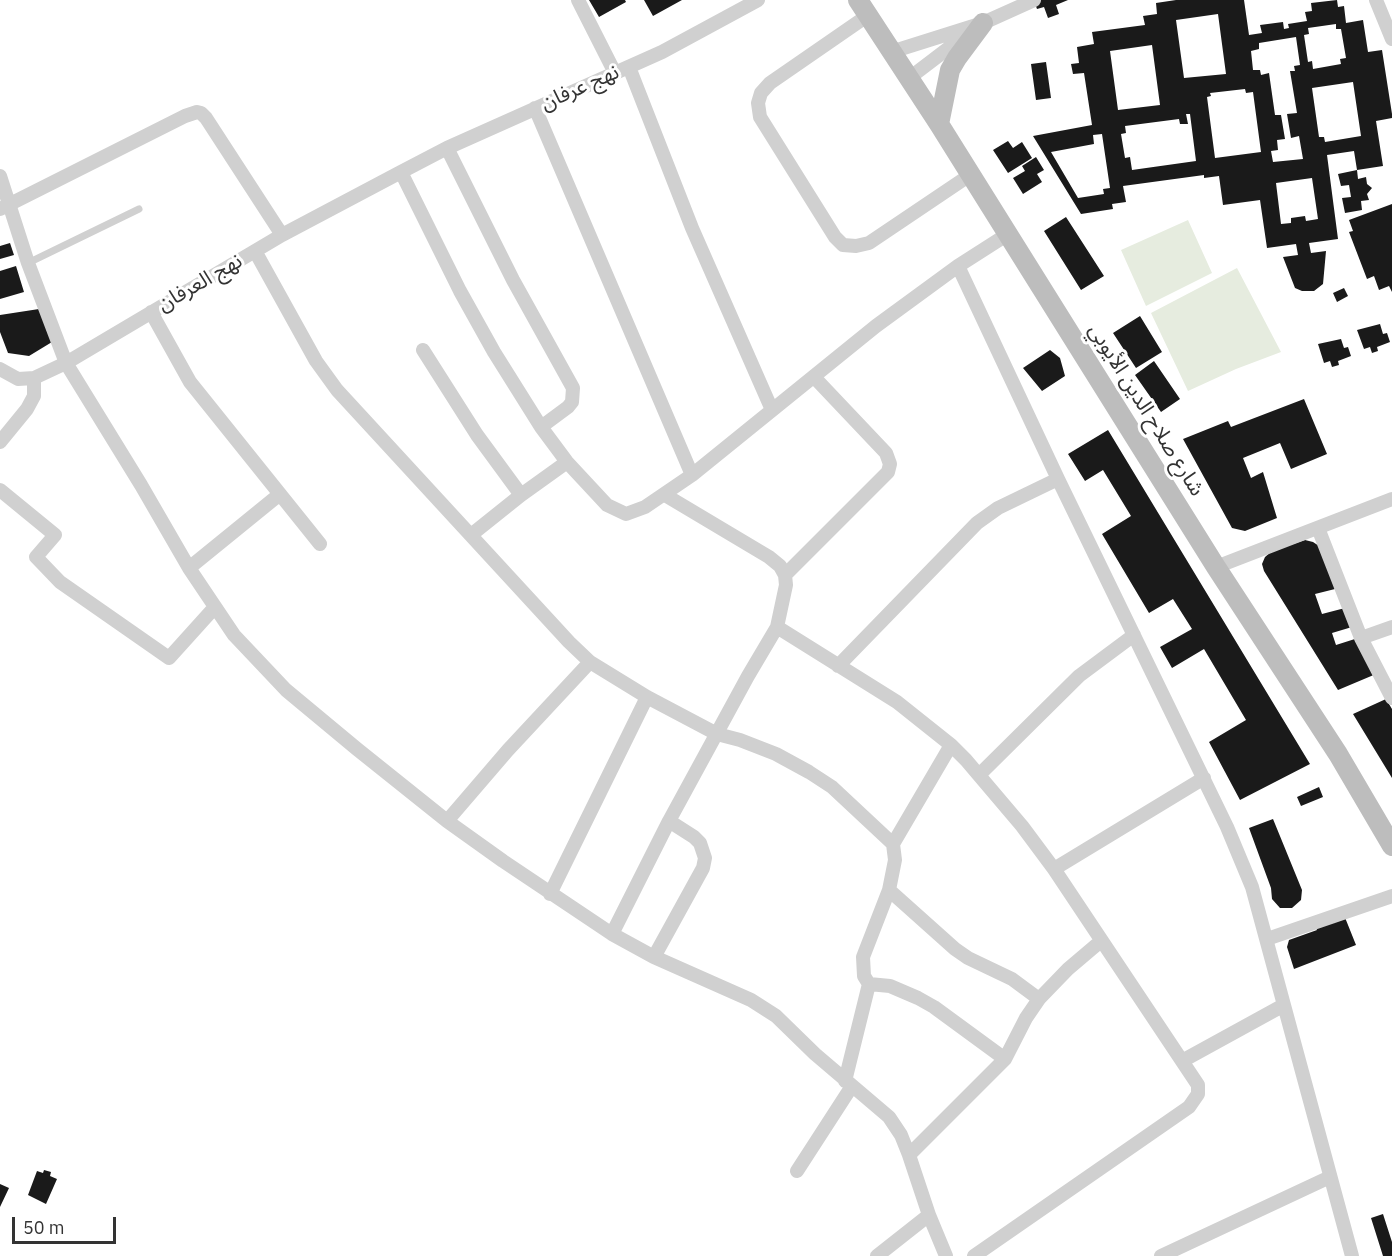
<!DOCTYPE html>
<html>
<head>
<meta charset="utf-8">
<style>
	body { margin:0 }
	#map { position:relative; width:1392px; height:1256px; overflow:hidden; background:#fff; font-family:"IBM Plex Sans",sans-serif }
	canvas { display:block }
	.scale { position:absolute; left:12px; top:1217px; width:104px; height:27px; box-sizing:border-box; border:3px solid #333; border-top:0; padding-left:8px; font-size:18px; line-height:21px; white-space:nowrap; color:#333; -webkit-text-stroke:4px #fff; paint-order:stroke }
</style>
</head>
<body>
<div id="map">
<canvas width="1392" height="1256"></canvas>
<div class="scale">50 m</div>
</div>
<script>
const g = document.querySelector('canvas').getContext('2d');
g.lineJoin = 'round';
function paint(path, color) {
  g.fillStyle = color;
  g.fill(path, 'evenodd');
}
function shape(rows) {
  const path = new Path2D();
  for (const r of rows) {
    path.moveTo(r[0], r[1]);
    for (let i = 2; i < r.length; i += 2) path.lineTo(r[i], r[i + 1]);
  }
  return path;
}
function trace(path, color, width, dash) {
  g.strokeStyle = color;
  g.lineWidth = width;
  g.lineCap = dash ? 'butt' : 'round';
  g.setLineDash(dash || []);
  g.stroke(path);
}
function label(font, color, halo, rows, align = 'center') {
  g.font = font + ' "IBM Plex Sans","Noto Sans Arabic",sans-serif';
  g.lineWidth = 6;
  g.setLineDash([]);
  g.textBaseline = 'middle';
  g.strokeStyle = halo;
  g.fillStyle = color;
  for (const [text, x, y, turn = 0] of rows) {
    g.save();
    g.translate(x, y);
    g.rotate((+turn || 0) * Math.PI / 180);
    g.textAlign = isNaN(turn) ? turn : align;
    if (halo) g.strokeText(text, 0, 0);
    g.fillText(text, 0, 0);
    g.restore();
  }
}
paint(shape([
	[1188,220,1212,273,1146,306,1121,250],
	[1237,268,1281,352,1236,369,1188,391,1151,313]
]), '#e6ecdf');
paint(shape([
	[589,0,625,0,626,2,599,17],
	[644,0,682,0,653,16],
	[1038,0,1068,0,1056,5,1059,14,1048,18,1044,7,1037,9,1034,1],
	[1176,0,1244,0,1249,35,1262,33,1260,25,1283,22,1284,29,1289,28,1288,24,1307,21,1305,12,1312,11,1311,3,1337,0,1338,7,1344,6,1346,23,1363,20,1368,52,1382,50,1392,114,1392,118,1376,121,1383,166,1357,170,1354,151,1327,155,1338,239,1309,243,1311,253,1326,251,1323,284,1314,291,1302,291,1295,288,1283,257,1298,255,1296,244,1267,248,1260,200,1223,205,1219,176,1204,178,1204,175,1123,186,1126,202,1112,204,1113,209,1081,214,1033,136,1092,125,1084,73,1073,74,1071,64,1079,63,1077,47,1094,44,1092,32,1145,25,1143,16,1157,14,1156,3],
	[1218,14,1226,74,1184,78,1176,20],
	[1336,24,1336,29,1341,29,1346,58,1340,59,1341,64,1313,69,1312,61,1308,62,1304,35,1309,34,1308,28],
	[1296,37,1300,65,1294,66,1295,71,1290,71,1297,113,1287,114,1291,138,1299,136,1303,159,1273,162,1271,151,1278,150,1277,140,1285,139,1281,115,1275,115,1269,73,1261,75,1260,70,1253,70,1251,51,1259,49,1259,43],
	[1152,45,1160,105,1118,110,1110,51],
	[1353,82,1361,136,1325,142,1324,137,1319,137,1312,88],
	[1245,89,1246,93,1253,92,1261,152,1215,158,1207,97,1211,96,1210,93],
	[1186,114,1190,114,1196,161,1132,170,1130,157,1125,158,1121,134,1126,133,1125,126,1179,119,1180,124,1188,124],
	[1102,134,1110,188,1103,189,1104,194,1078,198,1051,152,1094,144,1093,135],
	[1312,178,1318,219,1306,221,1305,216,1291,218,1291,223,1281,224,1276,183],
	[1046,62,1051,98,1036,100,1031,64],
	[1008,141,1013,148,1022,142,1032,158,1008,173,993,150],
	[1036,157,1044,170,1037,174,1042,182,1023,194,1013,178,1025,171,1022,166],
	[1357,170,1358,179,1366,177,1367,184,1372,188,1367,194,1369,200,1361,201,1362,210,1345,213,1342,198,1351,197,1349,185,1341,186,1338,174],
	[1392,204,1392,292,1389,286,1379,290,1374,276,1367,279,1349,232,1353,231,1349,220],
	[1066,217,1104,276,1081,290,1044,231],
	[10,243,14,255,0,259,0,246],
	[16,266,24,292,0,299,0,271],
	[1344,288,1348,296,1337,302,1333,293],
	[39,309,52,342,29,356,8,353,0,332,0,315],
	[1140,316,1162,352,1136,368,1113,333],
	[1380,324,1383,334,1387,333,1390,342,1377,347,1378,351,1372,353,1370,347,1364,349,1357,330],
	[1341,339,1344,348,1348,347,1351,356,1338,361,1339,365,1332,367,1330,361,1324,363,1318,344],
	[1050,350,1060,358,1065,376,1042,391,1023,368],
	[1154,361,1180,399,1161,412,1135,375],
	[1304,399,1327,454,1291,469,1280,443,1243,458,1251,478,1263,472,1277,518,1245,531,1232,528,1183,439,1228,421,1231,427],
	[1108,430,1310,764,1240,800,1209,742,1246,720,1204,649,1172,668,1160,647,1192,629,1173,599,1149,613,1102,534,1131,516,1103,470,1085,481,1068,454],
	[1305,540,1313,542,1319,546,1335,589,1315,594,1322,614,1345,608,1352,627,1332,633,1336,645,1358,638,1376,674,1338,690,1264,571,1262,564,1265,557,1272,551],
	[1386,699,1392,709,1392,778,1353,714],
	[1319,787,1323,797,1301,806,1297,797],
	[1273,819,1302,890,1301,900,1292,908,1280,908,1272,899,1271,888,1249,828],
	[1344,915,1356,945,1294,969,1287,947,1289,940,1317,930,1315,926],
	[44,1170,51,1172,50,1176,57,1179,46,1204,28,1195,37,1171,43,1173],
	[0,1184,9,1188,0,1207],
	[1383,1214,1392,1242,1392,1256,1383,1256,1371,1218]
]), '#1a1a1a');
trace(shape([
	[28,263,139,209]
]), '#d0d0d0', 7);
trace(shape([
	[578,0,615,73],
	[1376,0,1392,39],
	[867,16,770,83,761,93,758,103,760,117,835,237,843,245,856,246,869,243,970,175],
	[891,52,983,23,1034,0],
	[629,67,692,228,772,410],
	[908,79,971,31],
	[535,108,692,475],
	[447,148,513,280,573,388,572,402,568,407,541,427],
	[401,172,460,291,494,352,541,427,567,462,607,505,626,514,645,507,692,475,876,326,958,266,1008,234],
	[0,176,28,263,66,363,141,485,189,568,234,635,286,690,357,749,447,821,503,861,612,934,654,957,751,1000,776,1016,815,1054,889,1117,901,1135,909,1155,929,1215,946,1256],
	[0,209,185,116,197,112,201,113,206,118,282,235],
	[255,251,316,361,337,390,569,642,590,662,647,697,717,734,740,740,776,754,809,772,832,787,893,844],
	[958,266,1058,479,1227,827,1252,887,1352,1256],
	[151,312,190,382,320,544],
	[423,350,477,435,521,495],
	[0,369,18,379,34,378,66,363,282,235,401,172,447,148,662,52,758,0],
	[0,442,27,409,34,396,34,378],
	[0,490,55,535,36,557,60,582,169,658,215,607],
	[1318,528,1361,638,1392,698],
	[471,535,521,495,567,462],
	[1216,567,1392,499],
	[189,568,280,494],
	[785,575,888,472,890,464,886,453,814,377],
	[777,627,897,702,951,745,966,760,1022,826,1054,869,1198,1085,1198,1094,1189,1107,974,1256],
	[1361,638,1392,627],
	[838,666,977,523,998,508,1058,479],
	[979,775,1079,676,1134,635],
	[447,821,508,750,590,662],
	[1054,869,1204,778],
	[889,890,955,949,968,958,1012,979,1039,999],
	[550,894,647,697],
	[612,934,669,821,748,676,777,627,786,585,785,575,780,566,769,557,665,495],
	[1267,939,1392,896],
	[654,957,703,868,705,858,700,843,694,837,669,821],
	[869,984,890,986,918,998,934,1007,1005,1059],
	[1182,1061,1284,1005],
	[845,1081,869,984,864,976,863,957,889,890,895,860,893,844,951,745],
	[909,1155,1005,1059,1026,1018,1039,999,1068,969,1101,941],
	[797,1171,852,1086],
	[877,1256,929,1215],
	[1161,1256,1330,1177]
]), '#d0d0d0', 14);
trace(shape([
	[858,0,939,124,1216,567,1338,754,1392,846],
	[939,124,950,70,957,58,983,23]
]), '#bdbdbd', 20);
label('21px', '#333', '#fff', [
	["نهج عرفان",580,88,-24],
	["نهج العرفان",200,283,-30],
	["شارع صلاح الدين الأيوبي",1146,410,58]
]);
</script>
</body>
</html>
